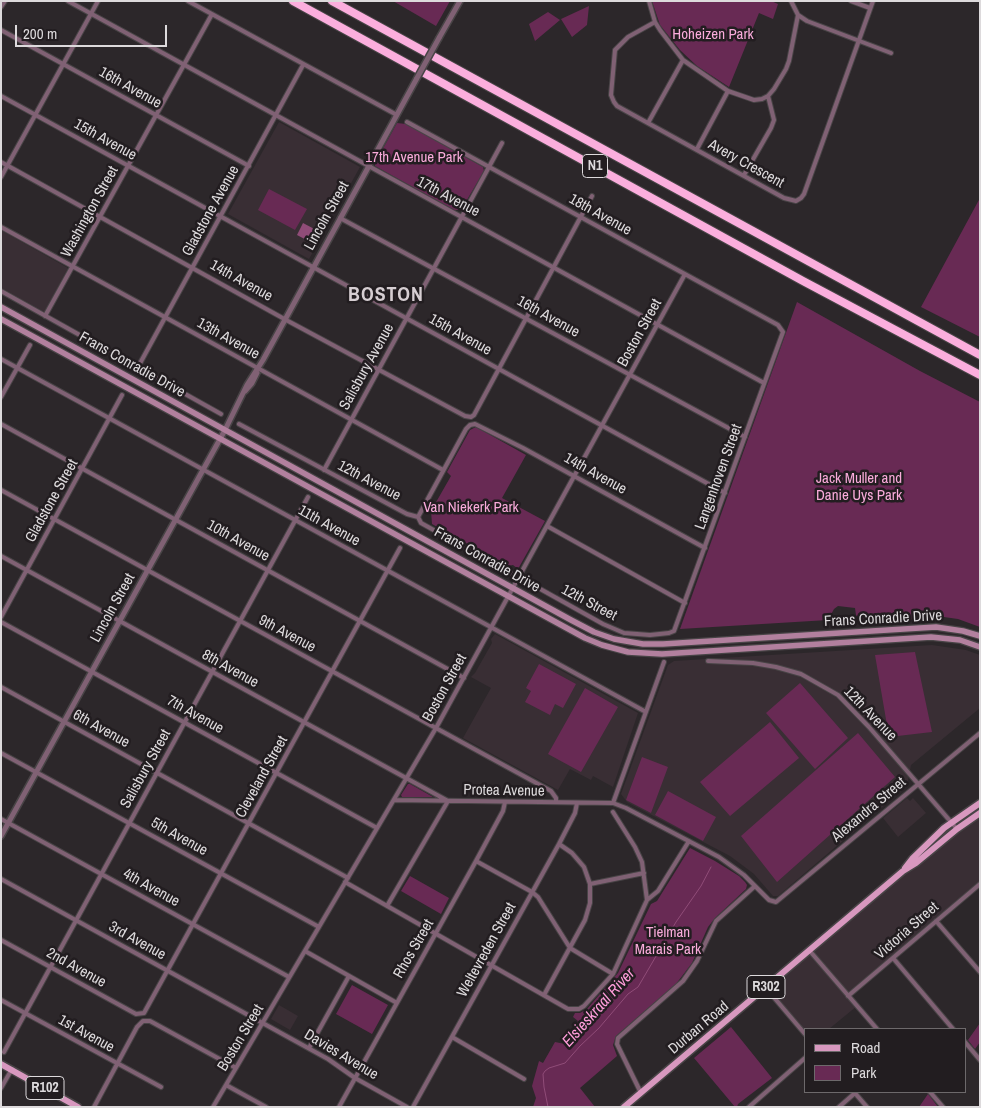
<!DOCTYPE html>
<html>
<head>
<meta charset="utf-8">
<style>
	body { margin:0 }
	#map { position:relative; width:981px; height:1108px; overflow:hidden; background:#2c272a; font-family:"Archivo Narrow",sans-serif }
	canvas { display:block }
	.frame { position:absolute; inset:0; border:2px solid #dddadc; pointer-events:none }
	.legend { position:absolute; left:804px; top:1028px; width:162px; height:65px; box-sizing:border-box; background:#221d20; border:1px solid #6d696b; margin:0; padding:6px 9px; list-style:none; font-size:15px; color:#dddadc }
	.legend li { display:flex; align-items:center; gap:10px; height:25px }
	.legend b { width:25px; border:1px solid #6d696b }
	.scale { position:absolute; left:15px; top:25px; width:152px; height:22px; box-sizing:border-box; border:2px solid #dddadc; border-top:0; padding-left:6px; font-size:15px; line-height:18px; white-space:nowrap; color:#dddadc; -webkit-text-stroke:4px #221d20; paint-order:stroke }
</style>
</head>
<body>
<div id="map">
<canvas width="981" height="1108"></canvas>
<div class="frame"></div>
<ul class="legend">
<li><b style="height:6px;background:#d898bf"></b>Road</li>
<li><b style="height:14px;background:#682a54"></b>Park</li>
</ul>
<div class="scale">200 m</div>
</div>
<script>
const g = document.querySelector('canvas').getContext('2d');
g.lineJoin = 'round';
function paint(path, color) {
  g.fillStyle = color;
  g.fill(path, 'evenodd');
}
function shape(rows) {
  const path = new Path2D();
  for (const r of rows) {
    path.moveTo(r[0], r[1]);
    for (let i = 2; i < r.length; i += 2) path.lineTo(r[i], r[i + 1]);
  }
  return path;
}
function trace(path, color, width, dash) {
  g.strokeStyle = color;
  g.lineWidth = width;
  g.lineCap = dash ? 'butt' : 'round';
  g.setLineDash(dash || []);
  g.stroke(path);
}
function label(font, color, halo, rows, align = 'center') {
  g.font = font + ' "Archivo Narrow",sans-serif';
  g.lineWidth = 5;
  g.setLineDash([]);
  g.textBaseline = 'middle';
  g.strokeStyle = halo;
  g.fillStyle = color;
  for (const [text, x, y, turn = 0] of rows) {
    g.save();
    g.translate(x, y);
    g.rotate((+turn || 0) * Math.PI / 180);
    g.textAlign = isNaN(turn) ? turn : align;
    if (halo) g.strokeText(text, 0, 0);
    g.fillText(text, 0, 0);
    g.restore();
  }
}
paint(shape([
	[279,122,360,167,309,259,228,214],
	[1,230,68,268,45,311,41,312,1,289],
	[495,634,638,713,613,787,593,776,591,780,570,769,558,790,463,738,491,688,471,677,475,673,492,643,491,639],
	[932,645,966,650,980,655,980,708,911,765,907,786,778,896,773,896,754,874,730,856,627,802,621,794,668,665,674,661],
	[907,798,910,801,913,798,926,813,898,837,883,818],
	[980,813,980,883,848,996,857,1006,829,1029,805,1029,805,1033,767,988,904,871],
	[279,1005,298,1016,290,1030,271,1019]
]), '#392e34');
paint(shape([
	[393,1,450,1,436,26],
	[652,1,771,1,778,4,773,19,759,13,729,87,697,66,680,50,660,25],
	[589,6,587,25,572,37,561,19],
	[548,12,560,20,535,41,529,24],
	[397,123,406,124,419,131,483,167,484,171,461,210,454,210,375,166,375,163],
	[269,189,307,209,295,230,258,210],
	[980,198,980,337,921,307],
	[797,302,920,371,980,402,980,627,958,619,944,617,890,621,861,621,856,615,855,608,838,606,834,609,828,620,680,629],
	[476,427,526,455,502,498,545,521,518,569,513,565,507,566,432,524,431,511,451,476,447,472,470,430],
	[915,652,932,732,889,737,875,655],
	[539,664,576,684,563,708,555,704,550,715,525,702,531,691,526,688],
	[800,683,848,738,815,769,766,713],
	[585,688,618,707,581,772,548,754],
	[770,722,799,758,730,816,700,782],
	[858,733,895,777,777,882,741,836],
	[642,757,668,767,651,813,626,800],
	[408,784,410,784,433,797,402,797,401,795],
	[668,791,716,817,703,841,655,815],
	[690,848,715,861,739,876,745,882,747,885,746,889,715,918,708,927,692,963,676,984,616,1036,613,1045,617,1056,580,1088,595,1107,533,1107,536,1098,532,1086,539,1061,543,1063,555,1042,565,1044,578,1021,573,1017,575,1013,580,1013,587,1009,618,973,651,904,657,901],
	[410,876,449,898,441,914,401,891],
	[352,985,388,1005,372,1034,336,1014],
	[980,1023,980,1042,975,1049,968,1040],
	[731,1027,772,1078,738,1104,737,1107,735,1107,694,1058],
	[928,1094,938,1107,919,1107]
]), '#682a54');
paint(shape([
	[303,223,320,232,314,244,297,235]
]), '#904c78');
trace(shape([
	[548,1107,544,1087,543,1074,545,1071,549,1068,565,1063,580,1046,599,1028,628,994,638,987,676,922,701,886,711,867]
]), '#904c78', 1);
const minor = shape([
	[68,1,764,383],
	[188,1,397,115],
	[649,1,655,22,660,30,683,60,728,91,754,100,762,99,768,96,774,89,786,69,789,61,798,15],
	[791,1,798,15,807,21,891,53],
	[851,1,870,8],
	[1,7,5,1],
	[655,22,628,37,615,50,611,95,614,102,617,106,784,198,796,201,801,198,804,194,873,1],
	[1,30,249,166],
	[1,96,725,493],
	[407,122,778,325,783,332,674,631,669,633,650,635,624,633,603,624,526,581],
	[648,123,683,60],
	[697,149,728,91],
	[1,162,288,321,465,416,471,417,474,415,592,196],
	[744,175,771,128,774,120,768,96],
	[1,177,98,1],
	[340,218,745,437],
	[1,227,443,470],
	[1,291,221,414],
	[45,316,212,14],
	[1,359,646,712],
	[138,367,303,65],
	[1,397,30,345],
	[1,424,464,678],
	[239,424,407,514,418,517,421,523,511,573],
	[324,470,502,143],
	[1,490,551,791,556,798,556,802],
	[418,517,466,429,470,425,475,424,523,448,705,548],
	[547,526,685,603],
	[1,556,448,801,387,906],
	[1,617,122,395],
	[1,622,377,828],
	[708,661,753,663,776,667,801,674,838,695,869,727,957,829],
	[1,687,348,878],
	[1,753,319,927],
	[394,800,613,803,626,808,719,857,744,875,769,900,776,902,980,733],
	[613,803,664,662],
	[1,819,289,977],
	[476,861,532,892,538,897,570,948,613,974],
	[1,879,328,1059,355,1078,407,1107],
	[345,882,568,1009,579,1009,584,1006,613,974,647,900,642,862,635,847,613,812],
	[590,884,644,873],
	[647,900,658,891,689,841],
	[936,921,980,972],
	[1,940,136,1014,144,1013,400,548],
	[809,950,877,1029],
	[305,951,397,1003],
	[893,958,953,1029],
	[766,988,805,1034],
	[544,995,585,920,590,903,590,884,584,867,572,853,559,844],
	[848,996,980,884],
	[1,1000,161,1087],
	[452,1037,524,1079],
	[965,1042,980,1060],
	[309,1048,349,976],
	[4,1052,308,497],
	[226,1085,266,1107],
	[1,1088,12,1069],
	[854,1092,867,1107],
	[930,1092,943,1107],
	[641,1093,617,1044,618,1038,683,981,697,961,716,921,755,886],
	[94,1107,137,1027,143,1021,150,1021,236,1068],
	[213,1107,436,728,685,274],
	[339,1107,476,861,503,811,505,802],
	[413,1107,559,844,575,813,577,803],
	[749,1107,805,1058],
	[839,1107,855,1093]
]);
const tertiary = shape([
	[439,38,460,1],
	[245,391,252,383,257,373],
	[1,836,225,430,247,385,263,360,417,78]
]);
const secondary = shape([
	[1,307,571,620,594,632,614,639,643,644,663,644,936,627,963,631,980,636],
	[1,319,541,614,585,638,602,645,628,652,662,654,931,637,960,640,980,647]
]);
const primary = shape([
	[905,868,912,859,944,828,980,803],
	[1,1064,78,1107],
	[624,1107,903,871,916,863,957,829,980,813]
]);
const motorway = shape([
	[293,1,803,281,980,375],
	[332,1,980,355]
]);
trace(minor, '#484446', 6);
trace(tertiary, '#484446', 8);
trace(secondary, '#484446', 8);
trace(primary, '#484446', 9);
trace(motorway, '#484446', 10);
trace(minor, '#806174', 4);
trace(tertiary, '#806174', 5);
trace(secondary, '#b2809e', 5.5);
trace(primary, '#d898bf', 6);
trace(motorway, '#fbaedd', 8);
const tertiaryBridge = shape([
	[417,78,439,38]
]);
trace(tertiaryBridge, '#484446', 8, []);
trace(tertiaryBridge, '#806174', 5);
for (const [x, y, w] of [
	[595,166,25],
	[766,987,38],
	[45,1088,38]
]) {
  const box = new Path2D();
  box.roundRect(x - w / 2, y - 11.5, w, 23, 4);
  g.fillStyle = '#221d20';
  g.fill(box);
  trace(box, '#dddadc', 1);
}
label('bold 14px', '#dddadc', null, [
	["N1",595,166],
	["R302",766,987],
	["R102",45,1088]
]);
label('15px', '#faabdb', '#221d20', [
	["Hoheizen Park",713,35],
	["17th Avenue Park",414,158],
	["Jack Muller and",859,479],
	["Danie Uys Park",859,496],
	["Van Niekerk Park",471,508],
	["Tielman",668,933],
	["Marais Park",668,950]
]);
label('15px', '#dddadc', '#221d20', [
	["16th Avenue",130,88,29],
	["15th Avenue",105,140,29],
	["Avery Crescent",746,164,29],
	["17th Avenue",448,197,28],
	["Gladstone Avenue",211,211,-61],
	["Washington Street",90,212,-61],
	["18th Avenue",600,215,29],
	["Lincoln Street",327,216,-61],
	["14th Avenue",241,281,29],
	["16th Avenue",548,317,29],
	["Boston Street",640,333,-61],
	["15th Avenue",460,335,29],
	["13th Avenue",228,339,29],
	["Frans Conradie Drive",132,365,29],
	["Salisbury Avenue",367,367,-61],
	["14th Avenue",595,474,29],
	["Langenhoven Street",719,477,-70],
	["12th Avenue",369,481,28],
	["Gladstone Street",52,501,-61],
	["11th Avenue",329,526,29],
	["10th Avenue",238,541,29],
	["Frans Conradie Drive",487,560,29],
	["12th Street",589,603,28],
	["Lincoln Street",113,608,-61],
	["Frans Conradie Drive",883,619,-3],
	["9th Avenue",287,634,28],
	["8th Avenue",230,669,29],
	["Boston Street",445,688,-61],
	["12th Avenue",870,714,46],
	["7th Avenue",195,715,29],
	["6th Avenue",101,729,29],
	["Salisbury Street",146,769,-61],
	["Cleveland Street",262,777,-61],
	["Protea Avenue",504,791,1],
	["Alexandra Street",869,810,-40],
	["5th Avenue",179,837,29],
	["4th Avenue",151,888,29],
	["Victoria Street",907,931,-41],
	["3rd Avenue",137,941,29],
	["Rhos Street",414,949,-60],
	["Weltevreden Street",487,950,-61],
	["2nd Avenue",76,968,29],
	["Durban Road",699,1028,-40],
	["1st Avenue",86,1034,29],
	["Boston Street",241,1038,-59],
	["Davies Avenue",341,1055,31]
]);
label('italic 16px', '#ff9dda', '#221d20', [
	["Elsieskraal River",599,1008,-48]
]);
g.letterSpacing = '1px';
label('bold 20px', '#d6ced2', '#221d20', [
	["BOSTON",386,296]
]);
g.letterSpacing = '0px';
</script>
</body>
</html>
